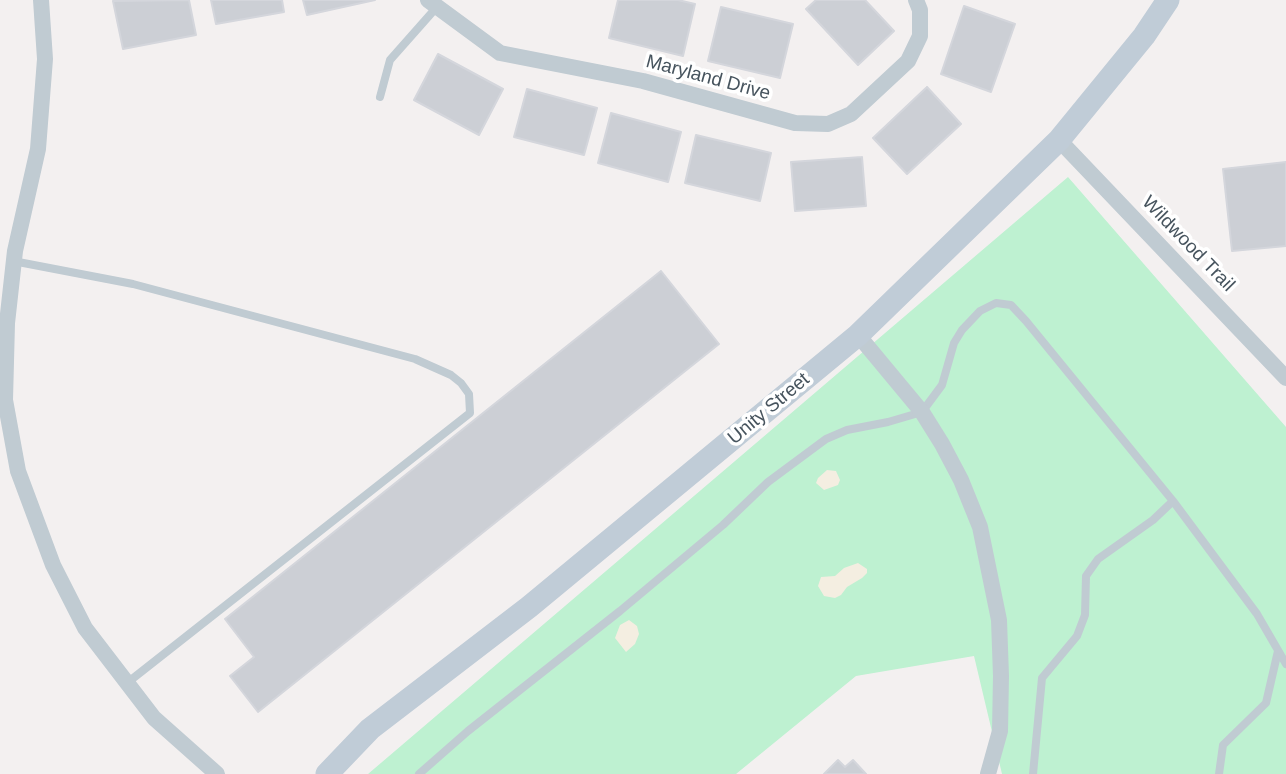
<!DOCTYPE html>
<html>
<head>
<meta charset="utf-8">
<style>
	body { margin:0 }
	canvas { display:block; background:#f3f0f0 }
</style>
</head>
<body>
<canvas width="1286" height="774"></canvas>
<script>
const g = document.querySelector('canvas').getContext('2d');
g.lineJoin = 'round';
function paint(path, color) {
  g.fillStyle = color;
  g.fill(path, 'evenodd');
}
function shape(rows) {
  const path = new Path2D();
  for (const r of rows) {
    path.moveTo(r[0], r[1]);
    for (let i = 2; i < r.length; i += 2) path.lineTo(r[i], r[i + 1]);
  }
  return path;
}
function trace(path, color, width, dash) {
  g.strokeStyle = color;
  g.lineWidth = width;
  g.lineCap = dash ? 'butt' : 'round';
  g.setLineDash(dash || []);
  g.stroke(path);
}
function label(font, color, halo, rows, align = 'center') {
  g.font = font + ' Helvetica,sans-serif';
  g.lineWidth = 7;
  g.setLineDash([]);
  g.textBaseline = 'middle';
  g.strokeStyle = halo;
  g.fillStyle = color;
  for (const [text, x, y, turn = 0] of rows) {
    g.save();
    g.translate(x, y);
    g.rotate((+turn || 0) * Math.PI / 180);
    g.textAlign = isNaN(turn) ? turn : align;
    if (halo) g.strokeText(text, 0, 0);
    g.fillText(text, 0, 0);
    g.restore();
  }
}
paint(shape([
	[1068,177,1286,427,1286,774,1002,774,974,656,856,676,736,774,368,774]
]), '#bef1d1');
paint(shape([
	[827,470,836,471,840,480,838,485,824,490,816,483,818,478],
	[858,563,867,569,867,573,862,578,847,587,841,595,835,598,824,596,818,586,821,577,835,576,844,568],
	[629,620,637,626,639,634,635,644,626,652,615,638,620,625]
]), '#f4eee1');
const building = shape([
	[189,0,196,35,123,49,113,1,189,0],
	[211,0,282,0,284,12,216,24,211,0],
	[303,0,375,0,307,15,303,0],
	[618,0,678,0,695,4,683,56,609,38,618,0],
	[816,0,865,0,894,31,858,65,806,9,816,0],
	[964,6,1015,24,991,92,941,74,964,6],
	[721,7,793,24,780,78,708,61,721,7],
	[438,54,503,89,479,135,414,100,438,54],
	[927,87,961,124,907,174,873,138,927,87],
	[527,89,597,108,584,155,514,137,527,89],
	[611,113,681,132,668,182,598,163,611,113],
	[696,135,771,153,760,201,685,183,696,135],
	[862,157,866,206,795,211,791,162,862,157],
	[1286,162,1286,246,1232,251,1223,169,1286,162],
	[661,271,719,344,258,712,230,676,254,657,225,619,661,271],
	[838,760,845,767,853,760,866,774,824,774,838,760]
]);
paint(building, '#cccfd5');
trace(building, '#d4d6dc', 2);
trace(shape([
	[380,97,390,60,436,8],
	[13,261,133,284,415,359,451,375,461,383,469,394,470,413,127,683],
	[419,774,468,731,620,611,723,525,768,482,826,439,847,430,888,422,922,412,942,385,954,343,962,330,980,311,996,303,1011,305,1026,321,1173,501,1257,614,1286,664],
	[1033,774,1042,678,1077,636,1085,615,1086,576,1098,559,1153,520,1173,501],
	[1219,774,1223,745,1266,703,1278,651]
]), '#c0cbd2', 8);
trace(shape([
	[41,0,45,59,38,149,15,251,7,323,5,400,18,471,53,565,85,628,154,718,217,774],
	[428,0,500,53,643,81,795,123,828,124,851,114,908,61,920,36,920,10,916,0],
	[1059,140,1286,378],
	[858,335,922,412,942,444,961,480,980,527,999,620,1001,676,1000,731,988,774]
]), '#c0cbd2', 16);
trace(shape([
	[327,774,370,729,529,607,858,335,1059,140,1144,36,1168,0]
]), '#c0ccd7', 23);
label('19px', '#47545e', '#fff', [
	["Maryland Drive",708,78,15],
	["Wildwood Trail",1188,244,46],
	["Unity Street",769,409,-40]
]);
</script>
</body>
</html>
